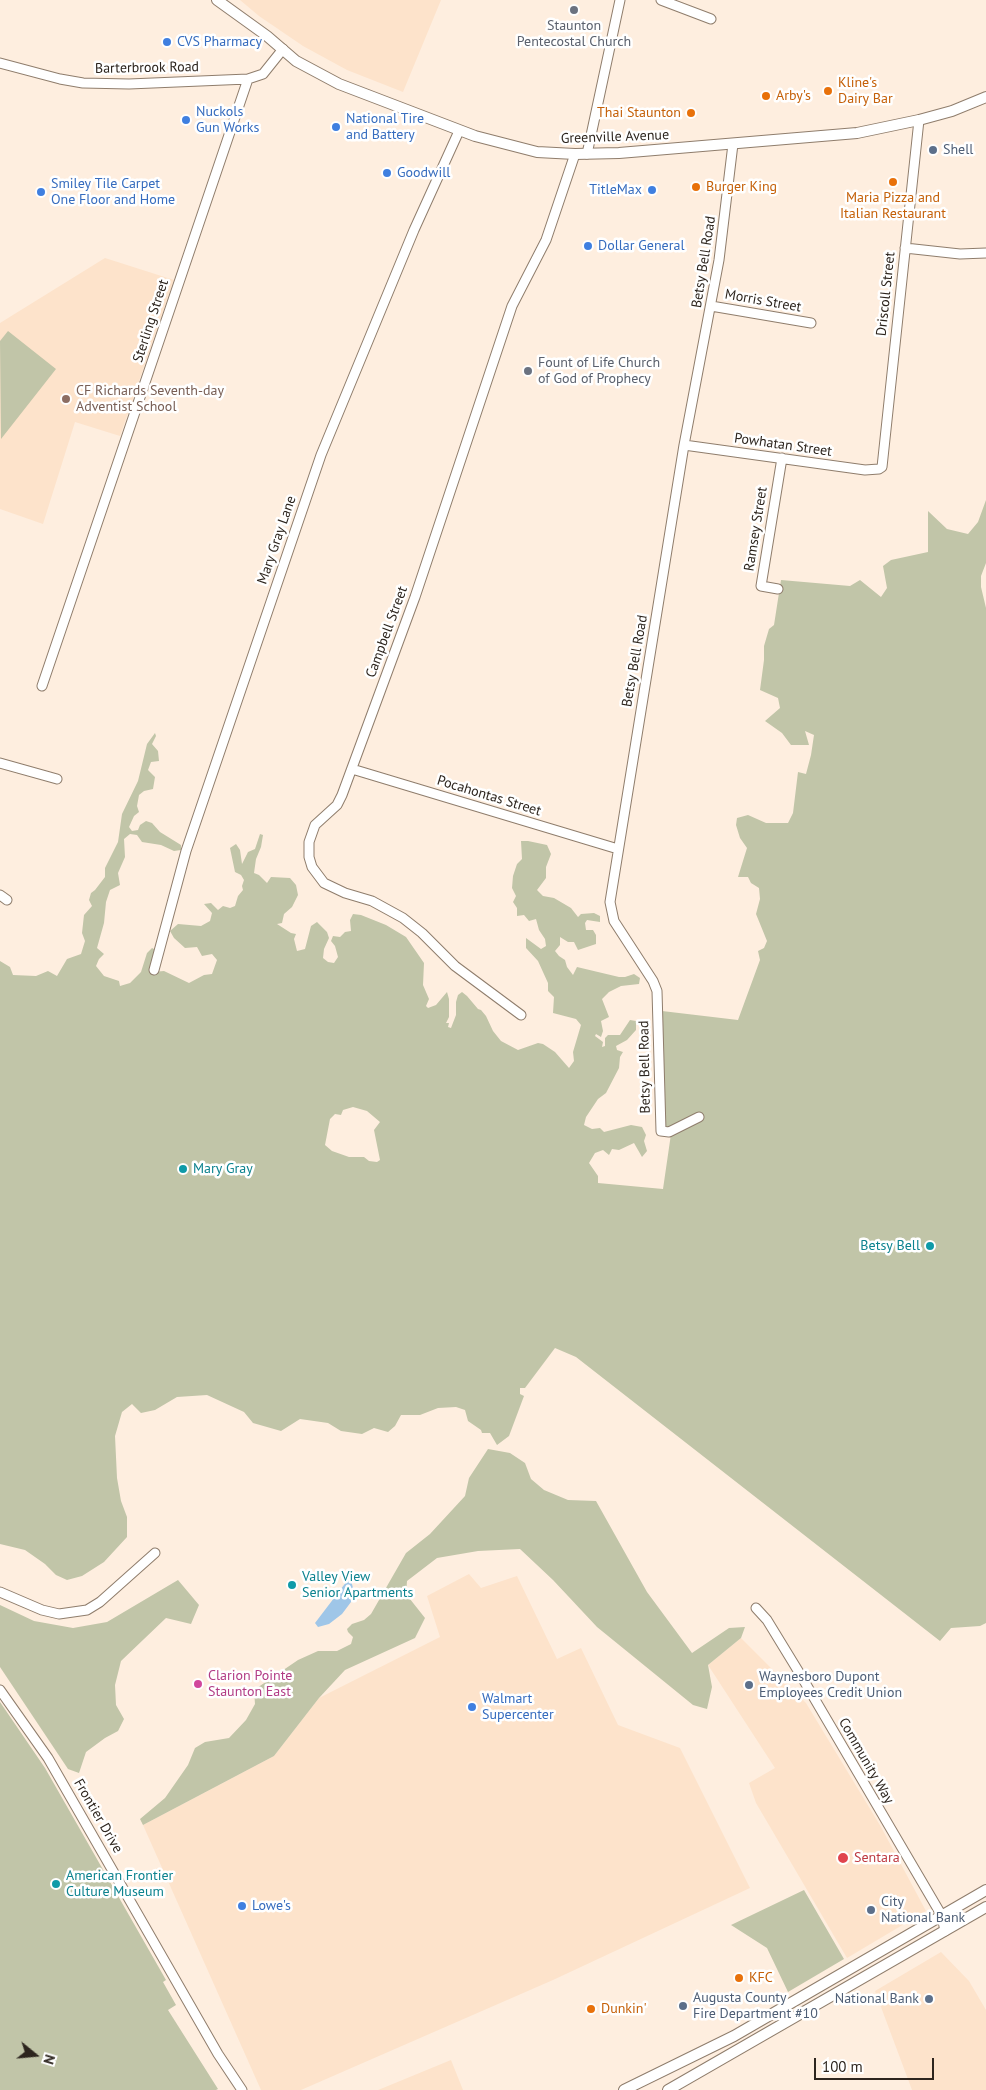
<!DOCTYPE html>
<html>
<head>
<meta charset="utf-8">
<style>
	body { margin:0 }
	#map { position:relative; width:986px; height:2090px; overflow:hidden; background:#feeedf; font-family:"PT Sans",sans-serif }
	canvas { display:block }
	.north { position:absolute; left:10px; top:2030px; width:50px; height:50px; -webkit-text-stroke:4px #fff; paint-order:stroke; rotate:107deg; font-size:14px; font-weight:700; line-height:20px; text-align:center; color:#2d251e }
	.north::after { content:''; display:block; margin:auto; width:18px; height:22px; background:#2d251e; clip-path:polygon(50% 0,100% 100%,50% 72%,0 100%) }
	.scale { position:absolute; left:814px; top:2058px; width:120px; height:22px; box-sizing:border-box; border:2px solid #2d251e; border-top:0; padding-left:6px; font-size:15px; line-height:18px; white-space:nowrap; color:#2d251e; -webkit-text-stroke:4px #fff; paint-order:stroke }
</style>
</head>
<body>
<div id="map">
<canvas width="986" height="2090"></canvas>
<div class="north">N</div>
<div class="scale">100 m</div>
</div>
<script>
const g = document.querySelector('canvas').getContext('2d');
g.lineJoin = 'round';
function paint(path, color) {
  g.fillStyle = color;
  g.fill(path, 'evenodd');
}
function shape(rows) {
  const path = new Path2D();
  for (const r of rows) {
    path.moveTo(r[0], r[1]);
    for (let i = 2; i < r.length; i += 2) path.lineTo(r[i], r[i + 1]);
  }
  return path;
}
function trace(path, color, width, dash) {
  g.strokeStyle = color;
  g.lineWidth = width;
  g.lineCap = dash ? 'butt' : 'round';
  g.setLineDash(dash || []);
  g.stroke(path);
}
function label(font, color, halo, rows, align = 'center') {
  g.font = font + ' "PT Sans",sans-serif';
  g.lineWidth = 5;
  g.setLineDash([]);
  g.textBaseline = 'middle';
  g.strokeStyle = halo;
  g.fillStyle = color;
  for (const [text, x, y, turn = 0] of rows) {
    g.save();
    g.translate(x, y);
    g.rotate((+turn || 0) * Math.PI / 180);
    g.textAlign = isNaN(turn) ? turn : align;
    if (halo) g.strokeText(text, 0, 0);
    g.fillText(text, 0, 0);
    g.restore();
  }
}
paint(shape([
	[240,0,441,0,403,92,347,70,303,46,259,16],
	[105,258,174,280,120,436,75,422,43,524,0,509,0,323],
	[469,1574,481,1588,517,1576,557,1659,581,1648,618,1725,680,1748,750,1888,553,1980,301,2090,261,2090,143,1825,274,1756,319,1698,440,1637,427,1596],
	[741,1638,806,1703,881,1827,926,1911,847,1958,756,1803,749,1783,775,1768,708,1665],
	[941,1952,969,1981,986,2010,986,2090,912,2090,875,1991],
	[451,2060,463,2090,378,2090,383,2088]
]), '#fde3cb');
paint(shape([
	[8,331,56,369,1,439,0,341],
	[986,500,986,563,981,576,981,587,986,608,986,1623,980,1626,951,1628,940,1641,576,1357,555,1348,525,1388,520,1388,520,1394,524,1396,509,1436,497,1445,490,1433,482,1433,481,1430,468,1421,465,1410,456,1407,438,1408,420,1415,401,1415,395,1426,388,1432,374,1428,362,1434,341,1431,328,1423,300,1419,281,1431,253,1423,244,1412,207,1395,177,1397,155,1410,141,1413,132,1404,122,1412,115,1436,117,1478,121,1501,127,1517,127,1537,104,1562,82,1576,67,1580,56,1575,45,1564,25,1550,0,1544,0,961,10,967,13,975,36,976,48,971,57,976,67,959,81,954,85,941,82,933,84,915,92,906,89,900,91,893,95,890,105,877,105,868,118,842,122,814,138,781,147,744,155,733,156,736,152,744,158,751,159,761,151,762,148,770,155,777,153,789,144,791,139,795,137,806,139,812,134,816,129,827,132,831,138,830,140,825,146,821,152,823,160,832,181,845,181,850,174,851,161,845,142,842,137,835,130,834,124,839,125,857,118,873,120,885,110,890,106,902,104,923,97,948,104,954,99,959,96,966,104,976,119,981,120,986,130,983,141,972,147,953,152,948,156,950,153,972,164,971,189,983,204,975,212,974,217,960,212,954,202,956,197,947,185,948,174,938,170,931,178,924,201,926,210,921,212,913,204,904,211,903,218,910,223,906,230,908,235,906,238,896,243,890,242,886,244,880,241,875,235,872,230,848,236,844,240,850,242,864,248,852,255,849,260,834,263,835,261,847,256,859,254,873,259,875,267,883,271,877,290,878,296,885,298,895,292,907,284,914,282,923,277,924,291,933,296,934,294,939,297,951,305,949,311,926,317,922,327,932,329,938,324,949,323,958,328,962,334,963,338,957,335,946,331,941,333,936,340,937,345,932,351,931,350,920,353,914,361,915,386,925,406,937,424,963,423,985,429,999,426,1006,428,1008,436,1005,447,992,449,999,449,1017,446,1023,449,1023,448,1027,451,1028,456,1015,456,1002,458,995,462,992,467,996,478,1009,481,1010,486,1016,493,1031,501,1041,518,1050,538,1043,543,1044,555,1052,569,1068,574,1061,573,1052,581,1025,576,1019,553,1013,554,997,548,991,548,983,538,961,526,948,526,938,541,949,546,946,545,939,539,930,536,919,529,921,524,915,517,916,517,908,513,902,516,896,512,888,513,876,517,864,522,859,521,841,528,841,547,845,551,854,546,867,546,878,537,890,543,896,554,898,571,908,578,917,581,914,594,913,600,916,600,922,587,920,585,923,586,930,593,930,596,935,596,944,578,950,574,942,568,942,560,937,560,945,555,951,559,956,565,960,567,967,573,975,577,967,619,977,625,977,634,974,640,978,639,984,621,986,609,992,602,999,609,1017,601,1021,603,1031,601,1037,596,1034,595,1036,603,1042,602,1047,605,1046,605,1038,608,1035,620,1035,630,1020,636,1021,636,1030,627,1040,616,1046,617,1050,623,1052,620,1057,619,1068,606,1093,598,1099,586,1117,584,1125,592,1129,600,1128,604,1132,631,1125,642,1127,646,1135,644,1141,647,1151,642,1157,634,1143,619,1150,612,1149,609,1155,603,1150,595,1153,589,1163,598,1176,598,1183,663,1189,671,1134,665,1126,662,1011,738,1020,760,960,758,951,764,948,767,941,756,914,760,899,759,888,751,883,748,877,738,877,747,848,740,838,736,825,737,818,748,815,766,823,788,823,793,813,798,772,806,774,811,755,814,735,805,731,809,745,791,745,782,733,765,721,780,708,778,698,760,690,764,660,764,646,769,629,774,625,781,580,850,586,860,580,881,597,887,588,883,566,891,560,928,552,928,511,947,529,968,534,978,522],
	[353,1107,367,1111,380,1122,374,1130,380,1160,377,1162,369,1161,364,1157,349,1157,332,1151,325,1145,330,1119,335,1114,341,1115,343,1110],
	[488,1449,510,1453,525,1463,531,1479,544,1490,568,1500,596,1501,647,1592,692,1653,729,1628,745,1627,741,1638,708,1665,712,1687,707,1709,693,1705,597,1627,553,1580,520,1549,478,1551,437,1558,407,1581,406,1594,425,1618,415,1638,345,1670,319,1698,274,1756,143,1825,140,1819,165,1798,188,1765,195,1748,205,1742,229,1738,246,1720,255,1704,254,1690,298,1660,318,1651,337,1651,351,1644,353,1637,348,1632,347,1629,352,1624,364,1620,371,1614,406,1553,430,1534,465,1496,469,1478],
	[178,1580,199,1605,191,1624,166,1618,121,1661,115,1685,116,1705,124,1719,118,1731,105,1738,86,1752,79,1773,68,1769,0,1667,0,1605,34,1621,73,1628,107,1622],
	[0,1702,45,1768,166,1980,163,1982,176,2005,168,2010,218,2089,216,2090,0,2090],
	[804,1890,844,1959,788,1992,767,1948,731,1925]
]), '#c1c5a8');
paint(shape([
	[348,1576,350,1576,353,1588,351,1602,342,1614,329,1624,318,1627,315,1623,347,1581]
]), '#9fc6e8');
const minor = shape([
	[661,0,711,19],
	[0,63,60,79,83,83,129,84,248,79,263,74,283,49],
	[587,154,620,0],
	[905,248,960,254,986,253],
	[711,306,811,323],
	[684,445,865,470,879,469,882,467,919,120],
	[778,589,761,586,782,458],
	[42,686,248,79],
	[0,763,57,779],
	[352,769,618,849],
	[0,895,7,900],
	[154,970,186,851,321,455,414,230,459,131],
	[521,1015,455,966,422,933,403,918,372,901,345,893,324,883,312,867,309,857,309,842,315,825,337,805,342,795,415,597,512,306,546,240,575,154],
	[699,1117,669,1132,661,1131,657,991,653,981,614,921,610,902,684,445,719,260,733,144],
	[0,1592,42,1610,59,1614,87,1610,100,1602,155,1553],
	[756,1608,767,1620,800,1674,942,1916,945,1931],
	[0,1690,48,1758,218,2054,242,2090]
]);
const major = shape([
	[217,0,267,36,296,61,339,84,475,136,537,152,575,154,619,153,857,133,919,120,952,111,986,97],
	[624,2090,734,2036,986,1890],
	[668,2090,986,1907]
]);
trace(minor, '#8f7d6c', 11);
trace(major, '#8f7d6c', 12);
trace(minor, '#fff', 9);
trace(major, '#fff', 10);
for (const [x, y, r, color] of [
	[574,10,5,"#6b7280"],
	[167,42,5,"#3f7fe0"],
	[828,91,5,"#e8710a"],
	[766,96,5,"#e8710a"],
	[691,113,5,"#e8710a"],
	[186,120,5,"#3f7fe0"],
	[336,127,5,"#3f7fe0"],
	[933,150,5,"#5c6f8a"],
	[387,173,5,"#3f7fe0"],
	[893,182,5,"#e8710a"],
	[696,187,5,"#e8710a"],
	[652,190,5,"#3f7fe0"],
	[41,192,5,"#3f7fe0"],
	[588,246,5,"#3f7fe0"],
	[528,371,5,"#6b7280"],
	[66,399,5,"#8d6e63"],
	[183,1169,5,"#0f9aa8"],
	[930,1246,5,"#0f9aa8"],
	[292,1585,5,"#0f9aa8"],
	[198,1684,5,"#d1479c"],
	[749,1685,5,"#5c6f8a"],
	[472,1707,5,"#3f7fe0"],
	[843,1858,6,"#e0444e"],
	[56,1884,5,"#0f9aa8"],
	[242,1906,5,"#3f7fe0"],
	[871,1910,5,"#5c6f8a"],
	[739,1978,5,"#e8710a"],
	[929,1999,5,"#5c6f8a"],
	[683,2006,5,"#5c6f8a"],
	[591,2009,5,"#e8710a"]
]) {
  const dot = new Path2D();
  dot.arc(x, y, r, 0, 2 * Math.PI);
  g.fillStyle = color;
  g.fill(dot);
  trace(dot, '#fff', 2);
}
label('14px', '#5b616d', '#fff', [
	["Staunton",574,26],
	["Pentecostal Church",574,42],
	["Fount of Life Church",538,363,"left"],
	["of God of Prophecy",538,379,"left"]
]);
label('14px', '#366cbe', '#fff', [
	["CVS Pharmacy",177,42],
	["Nuckols",196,112],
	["Gun Works",196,128],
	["National Tire",346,119],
	["and Battery",346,135],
	["Goodwill",397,173],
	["Smiley Tile Carpet",51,184],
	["One Floor and Home",51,200],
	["TitleMax",642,190,"right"],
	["Dollar General",598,246],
	["Walmart",482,1699],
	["Supercenter",482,1715],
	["Lowe's",252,1906]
], 'left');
label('14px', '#2d251e', '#fff', [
	["Barterbrook Road",147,68,-1],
	["Greenville Avenue",615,137,-2],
	["Betsy Bell Road",704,262,-81],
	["Driscoll Street",886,294,-84],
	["Morris Street",763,301,10],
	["Sterling Street",151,321,-72],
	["Powhatan Street",783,445,8],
	["Ramsey Street",756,529,-81],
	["Mary Gray Lane",277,540,-71],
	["Campbell Street",387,632,-70],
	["Betsy Bell Road",635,661,-80],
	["Pocahontas Street",489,796,17],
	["Betsy Bell Road",645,1067,-91],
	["Community Way",866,1761,60],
	["Frontier Drive",98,1816,60]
]);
label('14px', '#c56008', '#fff', [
	["Kline's",838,83],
	["Dairy Bar",838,99],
	["Arby's",776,96],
	["Thai Staunton",681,113,"right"],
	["Burger King",706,187],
	["Maria Pizza and",893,198,"center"],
	["Italian Restaurant",893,214,"center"],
	["KFC",749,1978],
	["Dunkin'",601,2009]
], 'left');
label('14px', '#4e5e75', '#fff', [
	["Shell",943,150],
	["Waynesboro Dupont",759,1677],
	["Employees Credit Union",759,1693],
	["City",881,1902],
	["National Bank",881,1918],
	["Augusta County",693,1998],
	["Fire Department #10",693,2014],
	["National Bank",919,1999,"right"]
], 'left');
label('14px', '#785e54', '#fff', [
	["CF Richards Seventh-day",76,391],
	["Adventist School",76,407]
], 'left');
label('14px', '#0d838f', '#fff', [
	["Mary Gray",193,1169],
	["Betsy Bell",920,1246,"right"],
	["Valley View",302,1577],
	["Senior Apartments",302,1593],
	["American Frontier",66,1876],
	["Culture Museum",66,1892]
], 'left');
label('14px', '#b23c85', '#fff', [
	["Clarion Pointe",208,1676],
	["Staunton East",208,1692]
], 'left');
label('14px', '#be3a42', '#fff', [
	["Sentara",854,1858]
], 'left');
</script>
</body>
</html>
